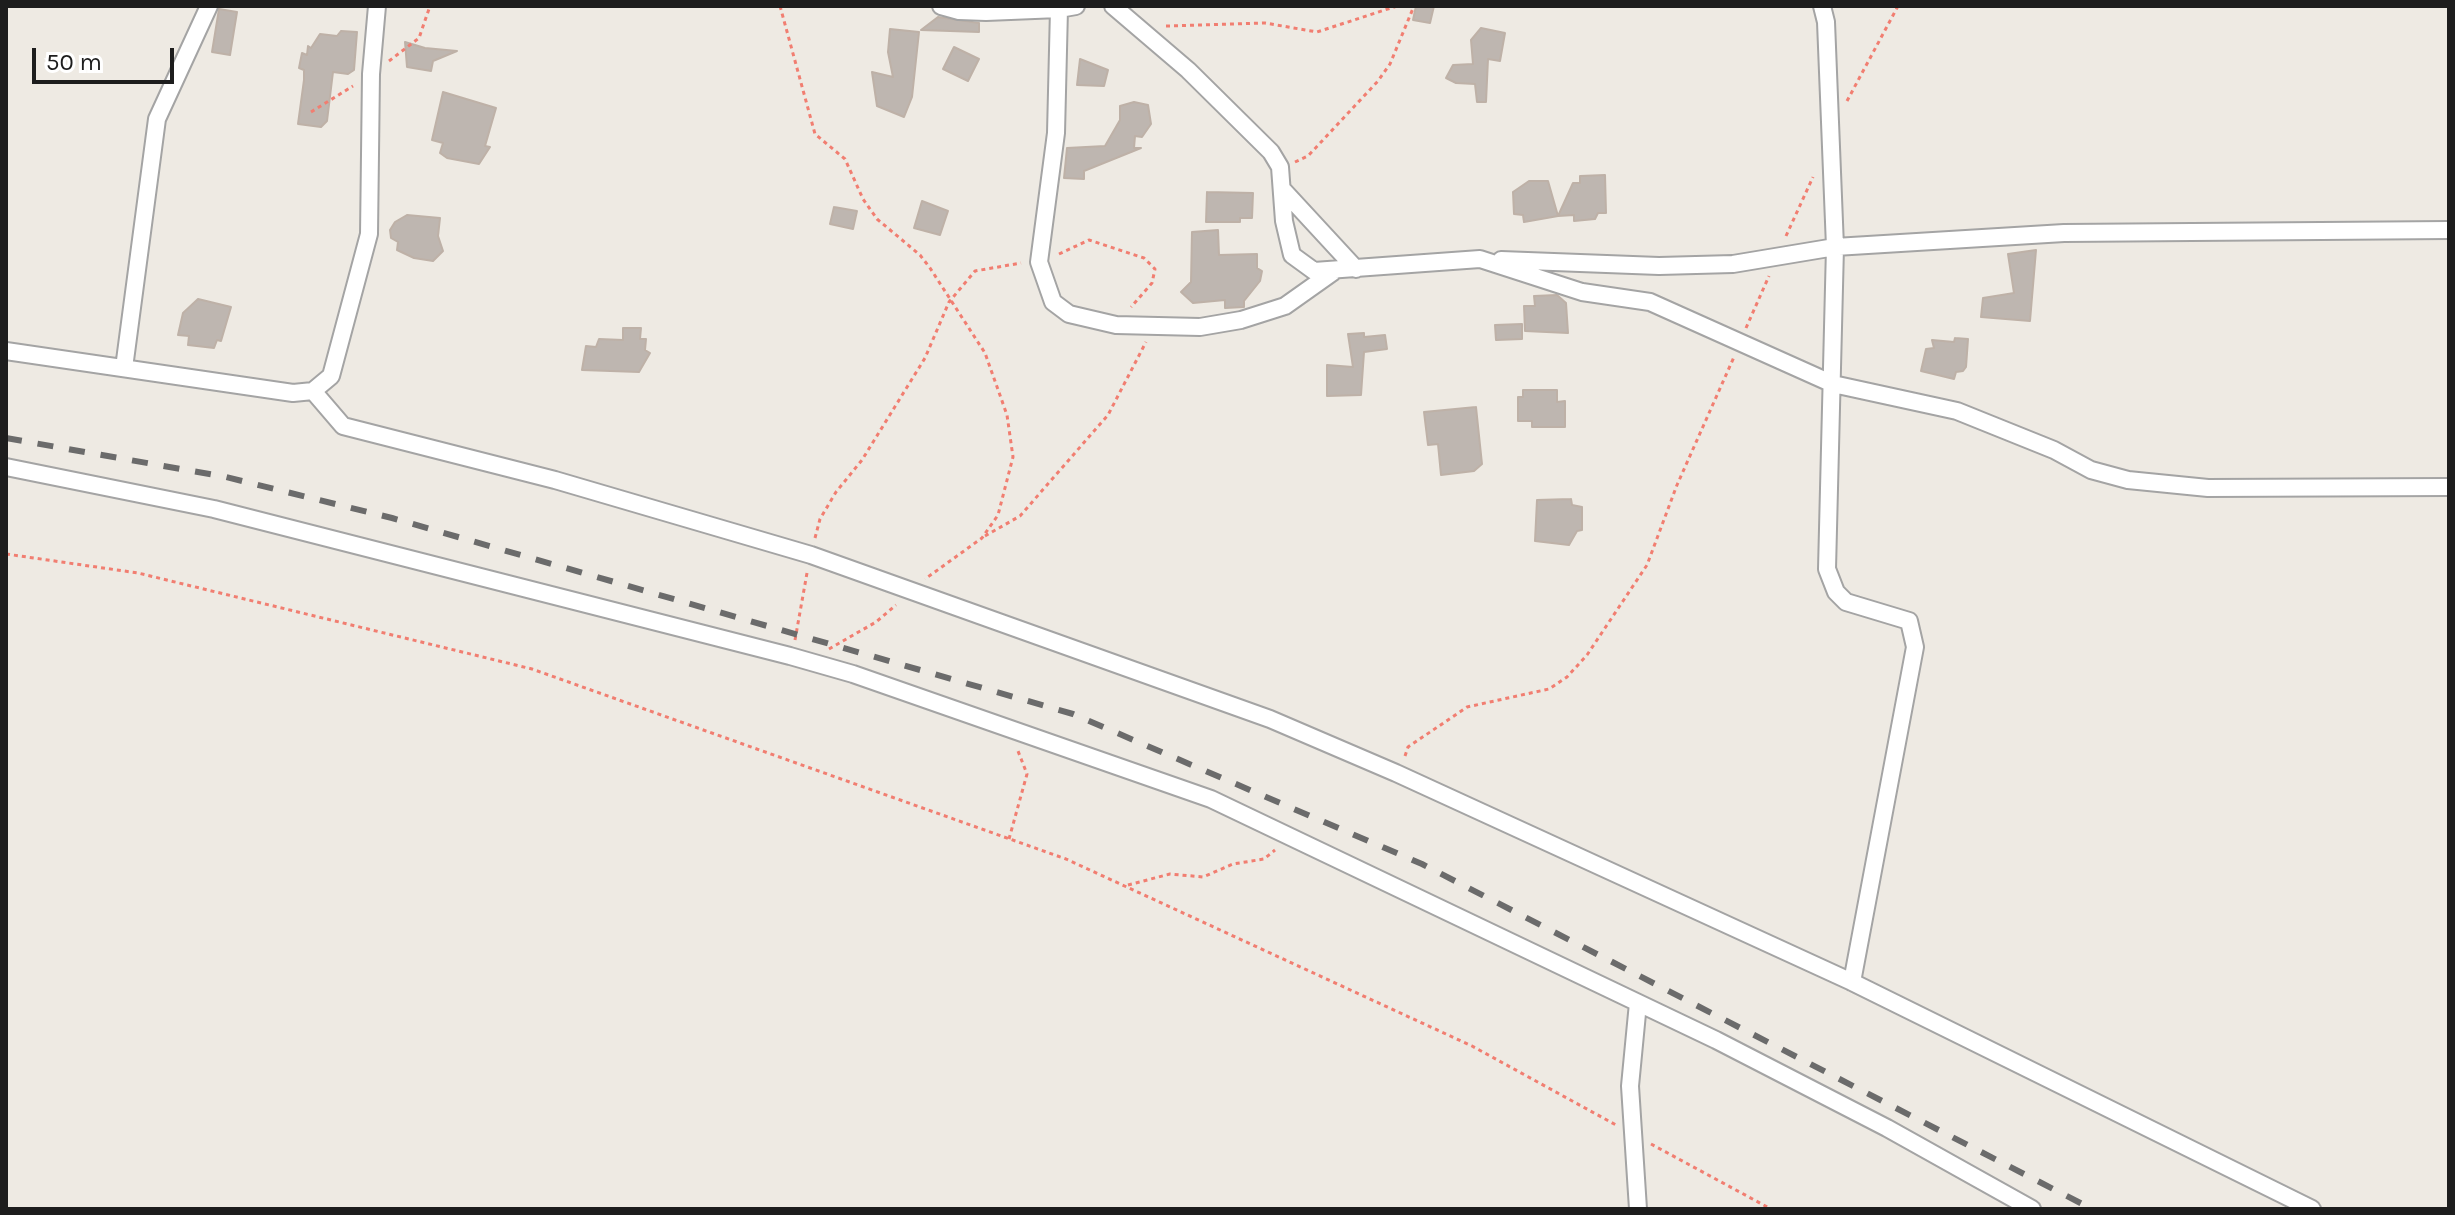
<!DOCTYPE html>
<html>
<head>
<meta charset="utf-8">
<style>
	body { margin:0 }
	#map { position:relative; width:2455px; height:1215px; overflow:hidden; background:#eeeae3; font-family:Karla,sans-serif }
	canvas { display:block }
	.frame { position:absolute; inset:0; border:8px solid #1d1d1d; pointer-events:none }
	.scale { position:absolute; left:32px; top:48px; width:142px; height:36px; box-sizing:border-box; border:4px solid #1d1d1d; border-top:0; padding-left:10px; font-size:24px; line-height:28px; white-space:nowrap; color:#1d1d1d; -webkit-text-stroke:6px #fff; paint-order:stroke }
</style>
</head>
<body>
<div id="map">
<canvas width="2455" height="1215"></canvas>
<div class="frame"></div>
<div class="scale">50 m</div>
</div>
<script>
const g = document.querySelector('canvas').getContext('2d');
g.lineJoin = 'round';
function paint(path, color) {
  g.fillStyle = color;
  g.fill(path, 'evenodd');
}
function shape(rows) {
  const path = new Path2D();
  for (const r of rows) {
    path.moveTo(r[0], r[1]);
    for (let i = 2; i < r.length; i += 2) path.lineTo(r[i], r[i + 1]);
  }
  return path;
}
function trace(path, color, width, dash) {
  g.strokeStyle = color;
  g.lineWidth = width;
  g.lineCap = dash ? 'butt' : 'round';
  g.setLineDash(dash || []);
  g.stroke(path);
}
const building = shape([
	[1416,6,1434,6,1430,23,1413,20,1416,6],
	[219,9,237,12,230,55,212,52,219,9],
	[938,17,979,23,979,32,921,30,938,17],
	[1481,28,1505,33,1500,61,1488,59,1486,102,1477,102,1475,84,1456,83,1446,78,1453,65,1473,64,1471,40,1481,28],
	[890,29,919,32,912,97,904,117,877,106,872,72,893,77,888,52,890,29],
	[341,31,357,32,354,70,348,74,333,72,327,121,321,127,298,124,304,80,304,70,299,68,302,53,307,55,308,46,311,48,320,34,337,36,341,31],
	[405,42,425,48,457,51,433,61,431,71,407,67,405,42],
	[954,47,979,59,968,81,943,69,954,47],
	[1080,59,1108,70,1104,86,1077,85,1080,59],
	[443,92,496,108,485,146,490,147,479,164,447,158,440,153,443,143,432,140,443,92],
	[1134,102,1148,105,1151,124,1142,137,1135,136,1134,148,1141,148,1084,171,1084,179,1064,178,1067,148,1105,146,1120,120,1120,106,1134,102],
	[1605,175,1606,213,1598,213,1595,219,1574,221,1574,215,1558,216,1573,183,1580,183,1580,176,1605,175],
	[1529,181,1548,181,1558,216,1524,222,1523,215,1514,214,1513,192,1529,181],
	[1207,192,1253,193,1252,218,1240,218,1240,222,1206,222,1207,192],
	[922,201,948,211,940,235,914,228,922,201],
	[834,207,857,211,853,229,830,224,834,207],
	[407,215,440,218,438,236,443,251,433,261,414,258,397,250,398,242,391,238,390,230,395,222,407,215],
	[1218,230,1219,255,1257,254,1257,268,1262,271,1260,281,1244,301,1244,307,1225,308,1225,300,1193,303,1181,292,1191,282,1192,232,1218,230],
	[2036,250,2030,321,1981,317,1983,298,2014,293,2008,254,2036,250],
	[1557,295,1566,303,1568,333,1525,331,1524,306,1535,306,1534,296,1557,295],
	[198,299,231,307,221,341,217,340,214,348,188,345,189,336,178,335,183,313,198,299],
	[1522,324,1522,339,1496,340,1495,325,1522,324],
	[623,328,641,328,640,339,646,339,645,350,650,353,639,372,582,370,586,346,596,347,599,339,623,340,623,328],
	[1364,333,1364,337,1385,335,1387,349,1364,352,1361,395,1327,396,1327,365,1353,367,1348,334,1364,333],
	[1955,338,1968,339,1966,367,1963,371,1956,372,1954,379,1921,371,1926,349,1934,348,1932,340,1954,342,1955,338],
	[1523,390,1557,390,1557,402,1565,401,1565,427,1532,427,1532,421,1518,421,1518,397,1523,397,1523,390],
	[1476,407,1482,464,1474,471,1441,475,1438,444,1428,445,1424,412,1476,407],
	[1571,499,1572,505,1582,507,1582,530,1577,531,1569,545,1535,541,1537,500,1571,499]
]);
paint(building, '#beb6b0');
trace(building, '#beb1a7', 2);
const minor = shape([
	[941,6,959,11,986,12,1059,9],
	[1076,6,1059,9,1056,133,1039,262,1053,302,1069,314,1116,325,1200,327,1241,320,1285,306,1333,272],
	[1113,6,1188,70,1271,152,1280,167,1284,221,1292,255,1314,271,1480,259,1582,292,1650,302,1833,384,1957,411,2054,450,2091,470,2128,480,2208,488,2449,487],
	[1822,6,1826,22,1835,247,1827,569,1836,592,1846,602,1909,621,1915,647,1852,982],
	[1283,190,1356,269],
	[1501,260,1659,266,1733,264,1835,247,2064,233,2449,230],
	[6,351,293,393,313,391,331,376,369,234,371,74,377,6],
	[124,368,157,119,209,6],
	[313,391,343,426,555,480,811,555,1270,719,1396,773,1852,982,2312,1209],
	[6,467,214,509,790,656,853,674,1211,799,1716,1040,1887,1128,2032,1209],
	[1638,1209,1630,1086,1638,1003]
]);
trace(minor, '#a4a4a4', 20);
trace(shape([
	[780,6,815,134,845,159,863,199,877,219,920,255,930,268,985,353,1007,415,1013,457,998,515,982,538,925,579],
	[1166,26,1265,23,1317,32,1397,6],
	[389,61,419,38,430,6],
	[1847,101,1898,6],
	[311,112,353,86],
	[1295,162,1308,156,1378,81,1390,64,1414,6],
	[1786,236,1813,177],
	[1059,254,1089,240,1144,258,1155,269,1152,283,1131,307],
	[1746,328,1769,276],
	[985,536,1020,516,1108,415,1146,342],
	[815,538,820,519,836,492,862,460,925,358,949,302,975,271,1021,263],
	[6,554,138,573,532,669,1066,859,1472,1046,1616,1125],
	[795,640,807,573],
	[829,649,876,622,896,605],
	[1405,756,1408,747,1467,707,1549,689,1567,677,1587,655,1647,565,1677,485,1734,357],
	[1009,839,1027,774,1018,751],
	[1128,885,1170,874,1203,877,1233,864,1264,859,1275,850],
	[1651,1144,1771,1209]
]), '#f17e71', 3, [4, 4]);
trace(minor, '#fff', 16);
trace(shape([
	[6,438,226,477,392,518,1073,714,1422,864,2092,1209]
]), '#6b6b6b', 6, [16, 16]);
</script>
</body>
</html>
